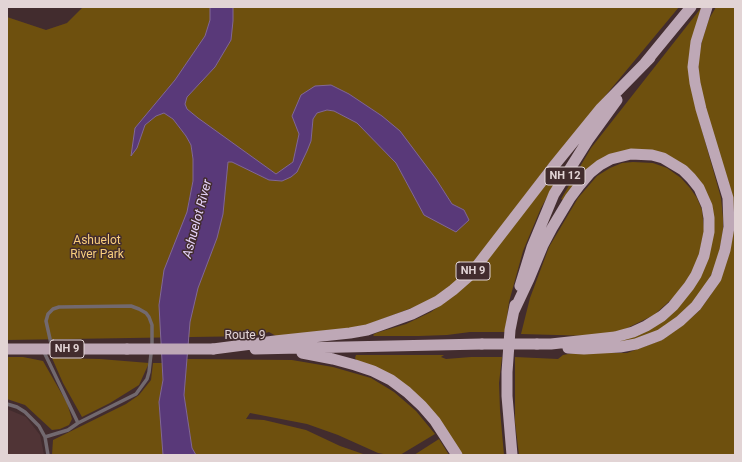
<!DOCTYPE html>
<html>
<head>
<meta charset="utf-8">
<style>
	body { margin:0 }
	#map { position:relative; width:742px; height:462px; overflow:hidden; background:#422c2e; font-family:Roboto,sans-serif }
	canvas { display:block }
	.frame { position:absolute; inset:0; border:8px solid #e2d4d5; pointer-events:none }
</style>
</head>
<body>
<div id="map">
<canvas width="742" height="462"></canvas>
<div class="frame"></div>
</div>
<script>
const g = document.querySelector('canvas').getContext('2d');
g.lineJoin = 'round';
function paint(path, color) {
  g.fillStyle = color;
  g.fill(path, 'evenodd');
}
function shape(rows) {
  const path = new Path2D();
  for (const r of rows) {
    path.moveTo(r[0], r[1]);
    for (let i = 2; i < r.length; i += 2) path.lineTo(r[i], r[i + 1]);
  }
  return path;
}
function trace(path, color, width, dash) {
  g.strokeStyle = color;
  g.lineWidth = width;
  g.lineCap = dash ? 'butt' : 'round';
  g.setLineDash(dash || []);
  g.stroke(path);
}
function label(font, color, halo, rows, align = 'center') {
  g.font = font + ' Roboto,sans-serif';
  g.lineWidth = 3;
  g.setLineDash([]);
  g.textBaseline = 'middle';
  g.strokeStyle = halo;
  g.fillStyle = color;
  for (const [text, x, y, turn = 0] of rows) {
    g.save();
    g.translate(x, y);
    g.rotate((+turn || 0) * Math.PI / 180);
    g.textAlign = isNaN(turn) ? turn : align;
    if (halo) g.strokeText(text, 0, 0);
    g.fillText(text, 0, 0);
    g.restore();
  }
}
paint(shape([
	[7,409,26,417,40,435,44,455,7,455]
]), '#503436');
paint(shape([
	[83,7,210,7,210,20,205,36,175,80,135,128,137,148,145,125,156,116,164,113,173,119,186,136,191,145,193,159,193,181,188,205,217,238,223,214,228,162,232,162,269,180,282,181,311,141,313,119,317,113,327,110,334,111,357,123,396,163,424,215,464,210,452,204,436,179,382,116,349,94,331,85,292,116,299,134,293,162,276,174,197,118,187,109,185,104,187,97,215,67,231,40,233,7,679,7,547,166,502,226,457,282,433,300,361,327,276,336,269,332,254,336,7,340,7,17,46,30,67,23],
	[716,7,735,7,735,455,519,455,515,422,515,357,558,359,563,355,574,353,627,353,662,340,685,323,699,311,710,296,719,280,726,261,733,234,734,220,699,87,698,62,702,41,709,19],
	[701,8,697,27,699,120,721,198,723,218,723,230,720,248,715,267,706,285,689,308,669,324,642,339,590,347,635,333,693,285,709,205,670,159,617,155,565,201,561,199,591,148],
	[633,162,653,163,667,168,681,178,690,188,697,198,702,210,704,229,700,254,692,273,675,296,654,315,621,331,592,336,521,334,530,298,549,247,578,198,597,176,610,168,622,163],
	[559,170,559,175,541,208,523,251,509,302,505,332,470,332,447,335,419,336,374,336,373,335,376,333,406,324,431,312,452,297,555,173],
	[356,355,444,355,441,357,446,359,471,357,502,357,499,383,500,410,504,455,460,455,437,420,357,361,355,358],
	[7,357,23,357,43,361,67,403,72,419,69,425,60,429,52,430,25,405,7,399],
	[52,358,100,359,149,363,139,385,110,403,82,417,63,383],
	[187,359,292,360,333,367,371,378,394,392,416,411,435,434,400,455,389,455,378,453,338,435,307,424,250,413,246,419,264,420,306,430,340,446,366,455,196,455,192,448,184,395],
	[153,363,162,363,163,380,159,402,163,455,52,455,53,440,126,404,139,395,151,380],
	[439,439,449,455,414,455]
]), '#6e500e');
const water = shape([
	[210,7,233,7,233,21,231,40,215,67,187,97,185,104,187,109,198,118,276,174,293,162,299,134,292,116,301,95,315,86,331,85,349,94,382,116,400,131,436,179,452,204,464,210,469,220,456,232,424,215,396,163,357,123,334,111,327,110,317,113,313,119,311,141,307,151,297,172,291,177,282,181,269,180,232,162,228,162,223,214,217,238,198,288,190,322,184,395,192,448,196,455,163,455,159,402,163,380,159,305,164,270,187,212,193,181,193,159,191,145,186,136,173,119,164,113,156,116,145,125,137,148,131,156,135,128,175,80,205,36,210,20,210,7]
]);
paint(water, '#593979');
trace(water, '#826895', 1);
trace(shape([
	[44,352,78,423],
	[7,404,17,407,25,412,39,426,45,437,48,455],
	[45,437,68,430,78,423,136,394,147,379,149,372,152,345,152,325,149,317,146,313,139,309,131,306,59,307,53,309,48,314,46,321,52,348]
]), '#72696f', 3.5);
trace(shape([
	[645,63,691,7],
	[520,286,532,247,554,194,588,140,617,100],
	[514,311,529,279,543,245,552,228,570,198,579,186,590,173,600,165,611,159,631,154,652,155,663,158,683,170,691,178,699,188,707,206,709,218,709,232,704,256,696,275,689,286,673,306,662,316,646,326,633,332,615,337,551,344,537,344],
	[568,348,584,349,620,347,636,344,660,335,680,321,696,306,716,278,725,250,729,227,728,198,701,109,695,83,693,67,696,42,707,7],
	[7,349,127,349],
	[213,349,275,341,350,333,367,330,412,314,438,301,453,290,469,276,553,167,601,108,650,58],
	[255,349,482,344],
	[302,353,333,359,355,365,373,371,391,380,407,392,422,406,435,421,457,455],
	[512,455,507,396,507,372,510,330,515,305]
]), '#bea8b6', 11);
trace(shape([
	[482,344,537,344],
	[127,349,213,349]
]), '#bea8b6', 11);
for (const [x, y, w] of [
	[565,176,40],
	[473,271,34],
	[67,349,34]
]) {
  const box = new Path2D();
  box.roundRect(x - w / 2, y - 9, w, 18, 3);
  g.fillStyle = '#422c2e';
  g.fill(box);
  trace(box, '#e2d4d5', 1);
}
label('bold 11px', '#e2d4d5', null, [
	["NH 12",565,176],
	["NH 9",473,271],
	["NH 9",67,349]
]);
label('12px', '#f9ce7d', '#422c2e', [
	["Ashuelot",97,241],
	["River Park",97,255]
]);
label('12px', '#e2d4d5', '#422c2e', [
	["Route 9",245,336]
]);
label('italic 13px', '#e5d3fa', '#422c2e', [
	["Ashuelot River",198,219,-75]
]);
</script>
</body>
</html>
